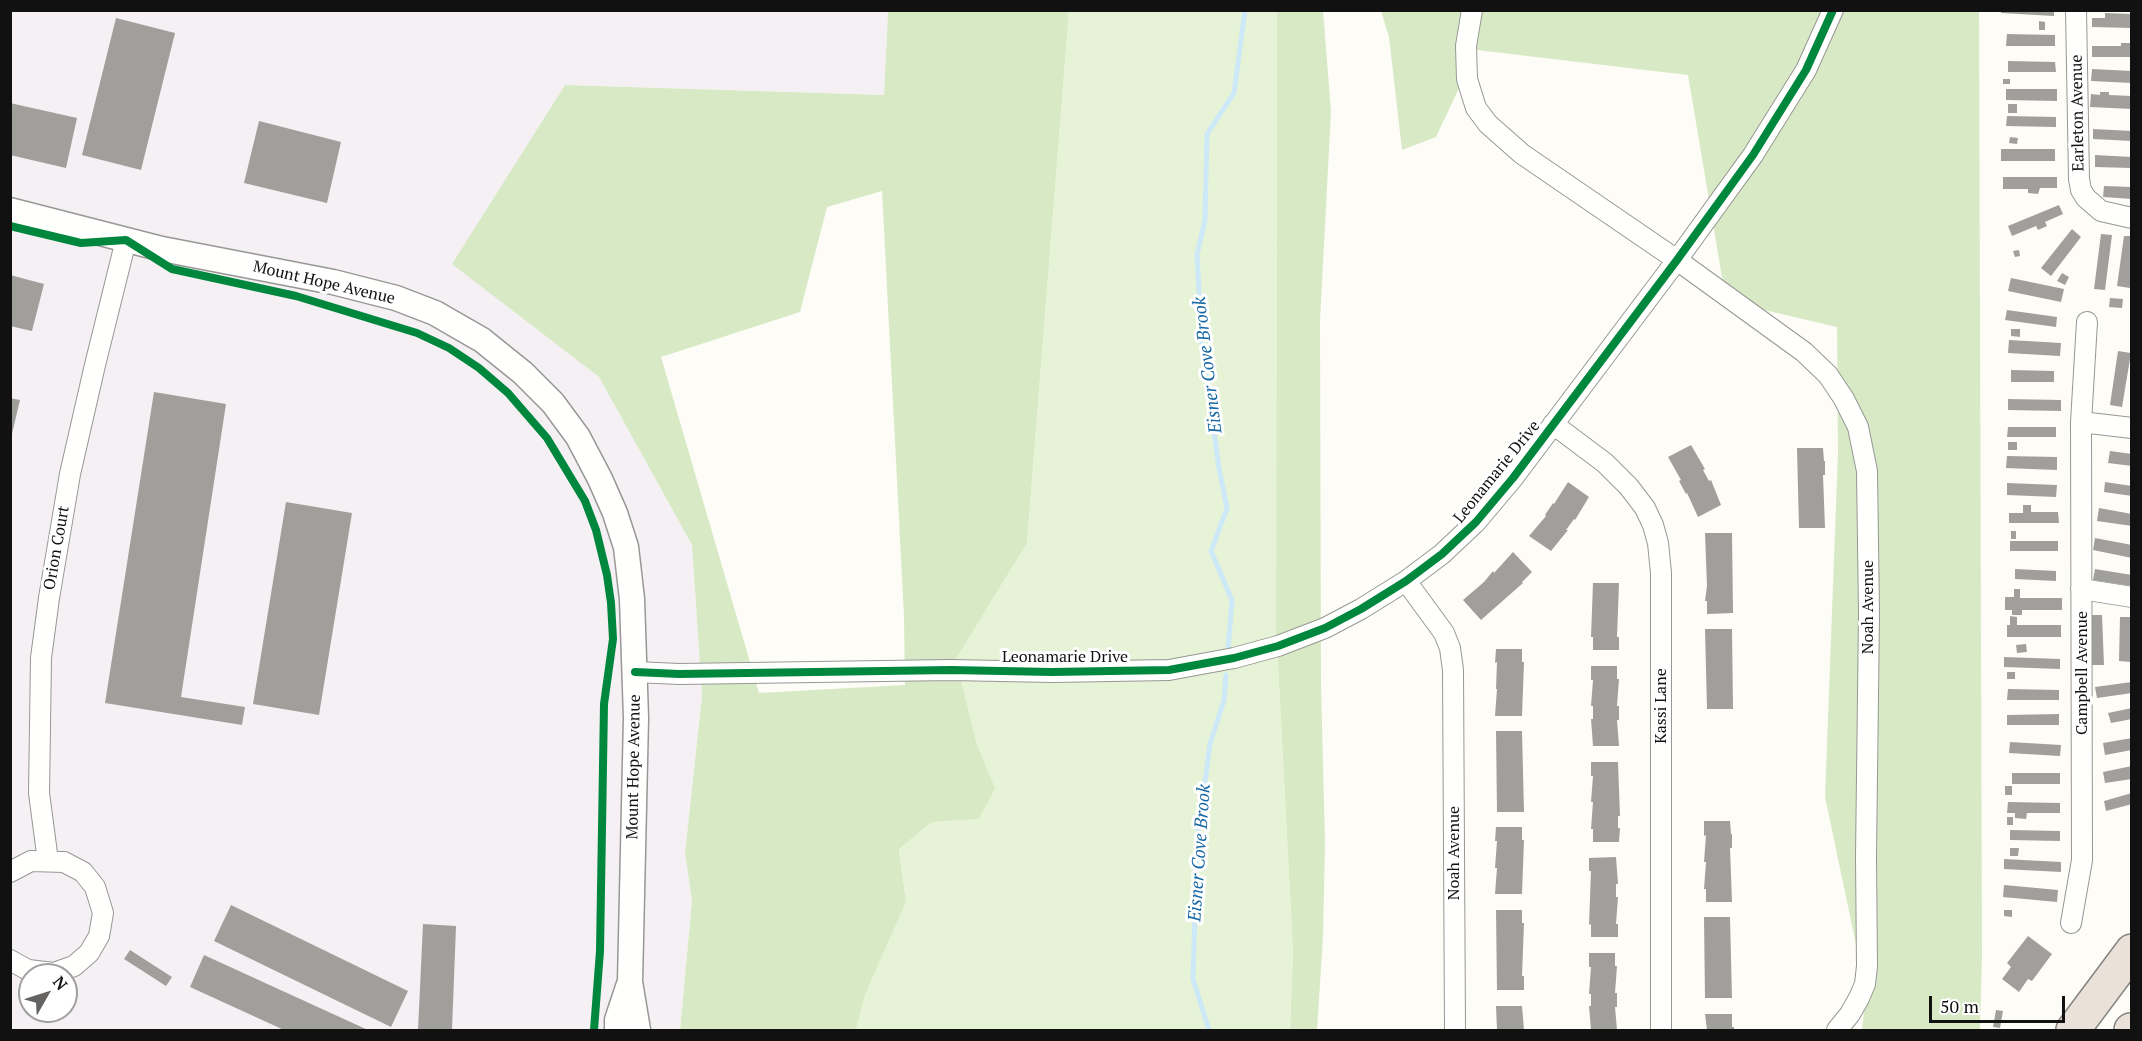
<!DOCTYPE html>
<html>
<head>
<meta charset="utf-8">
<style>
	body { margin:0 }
	#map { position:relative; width:2142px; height:1041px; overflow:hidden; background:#fdfcf7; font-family:"PT Serif",serif }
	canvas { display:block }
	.frame { position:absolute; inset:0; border:12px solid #111; pointer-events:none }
	.north { position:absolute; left:18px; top:963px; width:60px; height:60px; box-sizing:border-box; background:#fff; border:2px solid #a0a0a0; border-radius:50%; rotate:51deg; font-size:16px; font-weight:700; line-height:24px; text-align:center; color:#111 }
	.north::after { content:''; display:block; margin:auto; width:21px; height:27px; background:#646362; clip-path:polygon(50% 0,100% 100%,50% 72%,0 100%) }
	.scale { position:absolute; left:1929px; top:996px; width:136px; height:27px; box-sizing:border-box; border:3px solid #111; border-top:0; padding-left:8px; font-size:18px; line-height:21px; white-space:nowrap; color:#111; -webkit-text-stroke:4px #fff; paint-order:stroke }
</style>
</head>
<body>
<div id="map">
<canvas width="2142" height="1041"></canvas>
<div class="frame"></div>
<div class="north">N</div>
<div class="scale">50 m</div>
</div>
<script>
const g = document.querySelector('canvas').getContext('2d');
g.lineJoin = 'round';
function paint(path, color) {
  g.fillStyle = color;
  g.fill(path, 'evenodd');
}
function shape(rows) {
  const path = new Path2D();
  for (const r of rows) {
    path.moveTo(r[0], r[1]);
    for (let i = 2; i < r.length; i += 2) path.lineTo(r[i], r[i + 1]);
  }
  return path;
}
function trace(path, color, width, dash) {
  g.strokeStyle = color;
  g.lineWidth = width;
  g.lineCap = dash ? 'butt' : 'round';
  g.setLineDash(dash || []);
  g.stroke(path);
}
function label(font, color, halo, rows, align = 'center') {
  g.font = font + ' "PT Serif",serif';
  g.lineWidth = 6;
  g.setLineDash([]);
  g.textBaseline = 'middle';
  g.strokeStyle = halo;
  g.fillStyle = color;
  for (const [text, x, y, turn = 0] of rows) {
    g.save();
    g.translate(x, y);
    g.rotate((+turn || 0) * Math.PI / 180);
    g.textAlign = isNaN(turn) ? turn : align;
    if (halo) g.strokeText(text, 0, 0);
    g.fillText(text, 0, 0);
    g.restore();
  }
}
paint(shape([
	[10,11,888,11,884,95,565,85,453,264,599,377,692,545,702,696,685,853,692,901,680,1030,11,1030],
	[30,975,66,975,66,1011,30,1011]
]), '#f5f0f3');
paint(shape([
	[1069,11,1277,11,1276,626,1293,952,1290,1030,856,1030,865,995,906,902,899,849,932,822,979,819,994,788,977,745,956,659,1027,543]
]), '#e7f3d7');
paint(shape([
	[888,11,1069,11,1027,543,956,659,977,745,995,788,979,819,932,822,899,849,906,902,865,995,856,1030,680,1030,692,901,685,853,702,696,692,545,599,377,452,264,565,85,884,95],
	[882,191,904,616,905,685,759,693,661,357,800,312,827,207],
	[1277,11,1323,11,1331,111,1320,321,1321,684,1325,843,1323,937,1317,1030,1290,1030,1293,952,1276,626],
	[1381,11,1979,11,1982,955,1980,1030,1862,1030,1866,992,1825,797,1838,453,1837,327,1726,301,1688,75,1477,50,1436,137,1402,150,1389,37]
]), '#d8eac5');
trace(shape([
	[1228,650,1232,600,1211,551,1227,508,1219,468,1202,347,1197,255,1205,220,1207,134,1234,93,1245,10],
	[1209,1030,1193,979,1197,842,1210,744,1224,700,1226,675]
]), '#cde8f7', 5);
paint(shape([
	[2001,10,2054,10,2054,16,2001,13],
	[2105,13,2132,14,2132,28,2092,27,2092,18,2105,18],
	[116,18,175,33,141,170,82,155],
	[2039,21,2045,22,2045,30,2039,30],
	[2007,34,2055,35,2055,46,2006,46],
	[2121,43,2132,43,2132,57,2092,57,2092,46,2121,46],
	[2008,61,2055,62,2056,72,2008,72],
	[2092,69,2132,71,2132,83,2091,81],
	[2003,79,2010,79,2010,84,2003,84],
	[2006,89,2057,89,2057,101,2006,100],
	[2100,92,2109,92,2109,95,2132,96,2132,109,2090,107,2091,94,2100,95],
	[10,103,77,118,66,168,10,155],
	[2008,104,2017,104,2017,113,2008,113],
	[2007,116,2056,117,2056,127,2006,126],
	[259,121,341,142,327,203,244,183],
	[2093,129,2132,131,2132,141,2093,139],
	[2010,137,2018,138,2017,144,2009,143],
	[2001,149,2055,149,2055,161,2001,161],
	[2095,155,2132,157,2132,168,2095,167],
	[2003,177,2057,177,2057,188,2040,188,2038,194,2028,193,2028,189,2003,189],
	[2104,186,2132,187,2132,199,2103,197],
	[2059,205,2063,214,2045,222,2047,226,2038,230,2036,226,2012,236,2008,226],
	[2072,229,2081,237,2051,276,2041,268],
	[2101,234,2112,235,2105,290,2094,289],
	[2124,236,2132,236,2130,288,2117,286],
	[2019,250,2020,256,2015,257,2013,251],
	[2062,273,2069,277,2065,285,2057,281],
	[10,275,44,284,32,331,10,326],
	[2011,278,2064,289,2061,302,2008,291],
	[2110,298,2123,299,2122,308,2109,307],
	[2007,310,2057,317,2056,327,2005,320],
	[2011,329,2020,329,2020,337,2011,336],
	[2009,340,2061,343,2060,356,2008,353],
	[2118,351,2131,353,2122,407,2110,405],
	[2011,370,2054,371,2054,382,2011,382],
	[154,392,226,404,181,697,245,707,242,725,105,703],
	[10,398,20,400,11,438,10,438],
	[2008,399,2061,400,2061,411,2008,410],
	[2008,427,2056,427,2056,437,2007,437],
	[2008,442,2017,442,2017,450,2008,450],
	[1691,445,1705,469,1703,470,1709,481,1711,480,1721,505,1698,517,1687,493,1686,494,1679,481,1681,480,1668,457],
	[1797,448,1823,448,1824,461,1825,461,1825,475,1823,475,1825,528,1799,528],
	[2110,451,2132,454,2132,466,2108,463],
	[2007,456,2057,457,2057,470,2006,468],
	[1568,482,1589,497,1575,520,1574,519,1566,530,1568,530,1551,551,1529,536,1546,516,1545,515,1553,503,1554,504],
	[2105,482,2132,486,2132,496,2104,492],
	[2007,483,2057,485,2056,497,2007,495],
	[286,502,352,513,319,715,253,704],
	[2023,505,2031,505,2031,512,2058,512,2059,523,2009,523,2009,513,2023,513],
	[2099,508,2132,514,2132,526,2097,521],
	[2011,531,2016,531,2016,539,2011,539],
	[1705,533,1732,533,1733,613,1707,614,1707,601,1705,601,1707,586],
	[2095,538,2132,545,2132,558,2093,550],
	[2010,541,2058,541,2058,551,2010,551],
	[1513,552,1532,572,1522,582,1523,583,1481,620,1463,600,1484,582,1493,571,1494,573],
	[2015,569,2056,571,2056,581,2015,579],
	[2095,569,2132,575,2132,586,2093,580],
	[1593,583,1619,583,1617,637,1619,637,1619,650,1593,650,1593,637,1591,637],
	[2014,589,2020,589,2020,598,2062,598,2062,610,2022,610,2022,615,2012,615,2012,610,2005,610,2005,597,2014,597],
	[2090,615,2102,615,2104,665,2092,665],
	[2010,616,2017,617,2017,625,2061,625,2061,637,2007,637,2007,625,2010,625],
	[2120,617,2132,617,2131,662,2119,661],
	[1705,629,1732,629,1733,709,1707,709],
	[2026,644,2027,652,2017,653,2016,645],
	[1496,649,1522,649,1522,662,1524,662,1522,716,1495,716,1497,689,1496,689,1497,662,1495,663],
	[2004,657,2060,659,2060,669,2004,667],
	[1591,666,1617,666,1617,679,1619,679,1617,706,1619,706,1619,720,1617,720,1619,746,1593,746,1591,719,1593,719,1593,706,1591,706,1593,680,1591,680],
	[2007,672,2015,672,2015,679,2007,679],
	[2132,682,2132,693,2097,698,2095,687],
	[2008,689,2059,690,2059,700,2007,700],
	[2132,708,2132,719,2111,723,2108,713],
	[2059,714,2059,725,2007,725,2007,715],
	[1496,731,1522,731,1524,812,1497,812],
	[2132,738,2132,750,2105,755,2103,743],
	[2010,742,2061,745,2060,756,2009,753],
	[1591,762,1618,762,1620,816,1618,816,1618,828,1620,828,1619,842,1593,842,1593,829,1591,829,1593,802,1591,802,1593,776,1591,776],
	[2132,766,2132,779,2105,783,2103,772],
	[2012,773,2060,773,2060,784,2012,784],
	[2005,786,2012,786,2012,795,2005,795],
	[2132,793,2132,804,2106,811,2104,801],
	[2008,802,2060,803,2060,813,2027,813,2026,819,2015,818,2015,813,2007,813],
	[2007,817,2013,817,2013,825,2007,825],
	[1704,821,1730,821,1731,834,1732,834,1732,848,1730,848,1732,902,1706,902,1706,889,1704,889,1706,862,1704,862,1706,835,1704,836],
	[1496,827,1522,827,1522,840,1524,840,1522,894,1495,894,1497,868,1495,868,1497,841,1495,841],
	[2010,830,2060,831,2060,841,2010,840],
	[2010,848,2019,848,2018,856,2010,856],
	[1616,857,1618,884,1616,884,1616,897,1618,897,1616,924,1618,924,1618,937,1591,937,1591,924,1589,925,1591,871,1589,871,1589,858],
	[2004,859,2061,862,2061,872,2004,869],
	[2004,885,2058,890,2057,902,2003,897],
	[231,905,408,991,391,1027,214,941],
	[1496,910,1522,910,1522,923,1524,923,1522,976,1524,976,1524,990,1497,990],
	[2004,910,2012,910,2012,917,2004,916],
	[1704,917,1730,917,1732,998,1705,998],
	[423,924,456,926,452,1030,418,1030],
	[2028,936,2052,954,2032,981,2028,979,2019,992,2002,979,2011,967,2007,963],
	[130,950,172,977,166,986,124,959],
	[1589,953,1615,953,1615,966,1617,966,1615,993,1617,993,1617,1007,1615,1007,1617,1030,1591,1030,1589,1006,1591,1006,1591,994,1589,994,1591,967,1589,967],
	[204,955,368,1030,284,1030,190,987],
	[1496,1006,1522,1006,1524,1030,1497,1030],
	[1996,1010,2003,1011,2000,1028,1993,1027],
	[1705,1014,1732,1014,1732,1027,1734,1027,1734,1030,1707,1030]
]), '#a19f9c');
const minor = shape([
	[1472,10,1466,46,1467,79,1476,108,1488,124,1522,154,1677,260,1804,352,1828,375,1844,399,1858,427,1867,471,1869,614,1866,857,1867,966,1865,984,1859,998,1850,1014,1837,1030],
	[2076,10,2079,179,2081,190,2086,198,2101,211,2132,218],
	[2081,422,2132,428],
	[1553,424,1605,463,1629,487,1645,508,1653,525,1658,543,1661,573,1661,1030],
	[1406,581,1444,633,1450,648,1453,670,1455,1030],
	[2081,589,2132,597],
	[635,672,679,674,951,670,1052,672,1169,670,1234,658,1278,646,1325,628,1361,609,1406,581,1442,554,1476,522,1513,478,1677,260,1753,155,1806,70,1833,10],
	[48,861,39,793,41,658,49,598,70,474,95,365,126,240],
	[10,872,31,861,64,862,83,872,95,887,103,913,99,936,89,953,74,966,54,973,28,970,10,960],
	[2071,923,2082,860,2081,422,2087,322]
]);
const tertiary = shape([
	[10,210,162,249,333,282,396,298,435,313,482,340,523,373,553,403,578,437,600,479,615,513,626,547,632,599,636,718,630,982,638,1030],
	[617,1030,617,1020,629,984]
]);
const motorway = shape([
	[2073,1030,2132,951],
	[2131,1030,2132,1030]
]);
trace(minor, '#979795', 22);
trace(tertiary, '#979795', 27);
trace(motorway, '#858482', 36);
trace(minor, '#fffffe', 20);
trace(tertiary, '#fffffe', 24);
trace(motorway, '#eae1d8', 33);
trace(shape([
	[10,226,81,243,126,240,172,269,296,296,417,333,449,348,479,368,508,393,547,438,585,501,596,530,607,575,611,603,613,639,604,704,600,951,594,1030],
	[635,672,679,674,951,670,1052,672,1169,670,1234,658,1278,646,1325,628,1361,609,1406,581,1442,554,1476,522,1513,478,1677,260,1753,155,1806,70,1833,10]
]), '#00873e', 8);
label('16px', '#111', '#fff', [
	["Earleton Avenue",2078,113,-91],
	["Mount Hope Avenue",324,283,13],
	["Leonamarie Drive",1497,472,-51],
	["Orion Court",57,548,-80],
	["Noah Avenue",1868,607,-90],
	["Leonamarie Drive",1065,657],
	["Campbell Avenue",2082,673,-90],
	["Kassi Lane",1661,706,-90],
	["Mount Hope Avenue",634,767,-89],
	["Noah Avenue",1454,853,-90]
]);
label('italic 18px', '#1768a6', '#fff', [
	["Eisner Cove Brook",1208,365,-97],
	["Eisner Cove Brook",1200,853,-86]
]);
</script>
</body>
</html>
